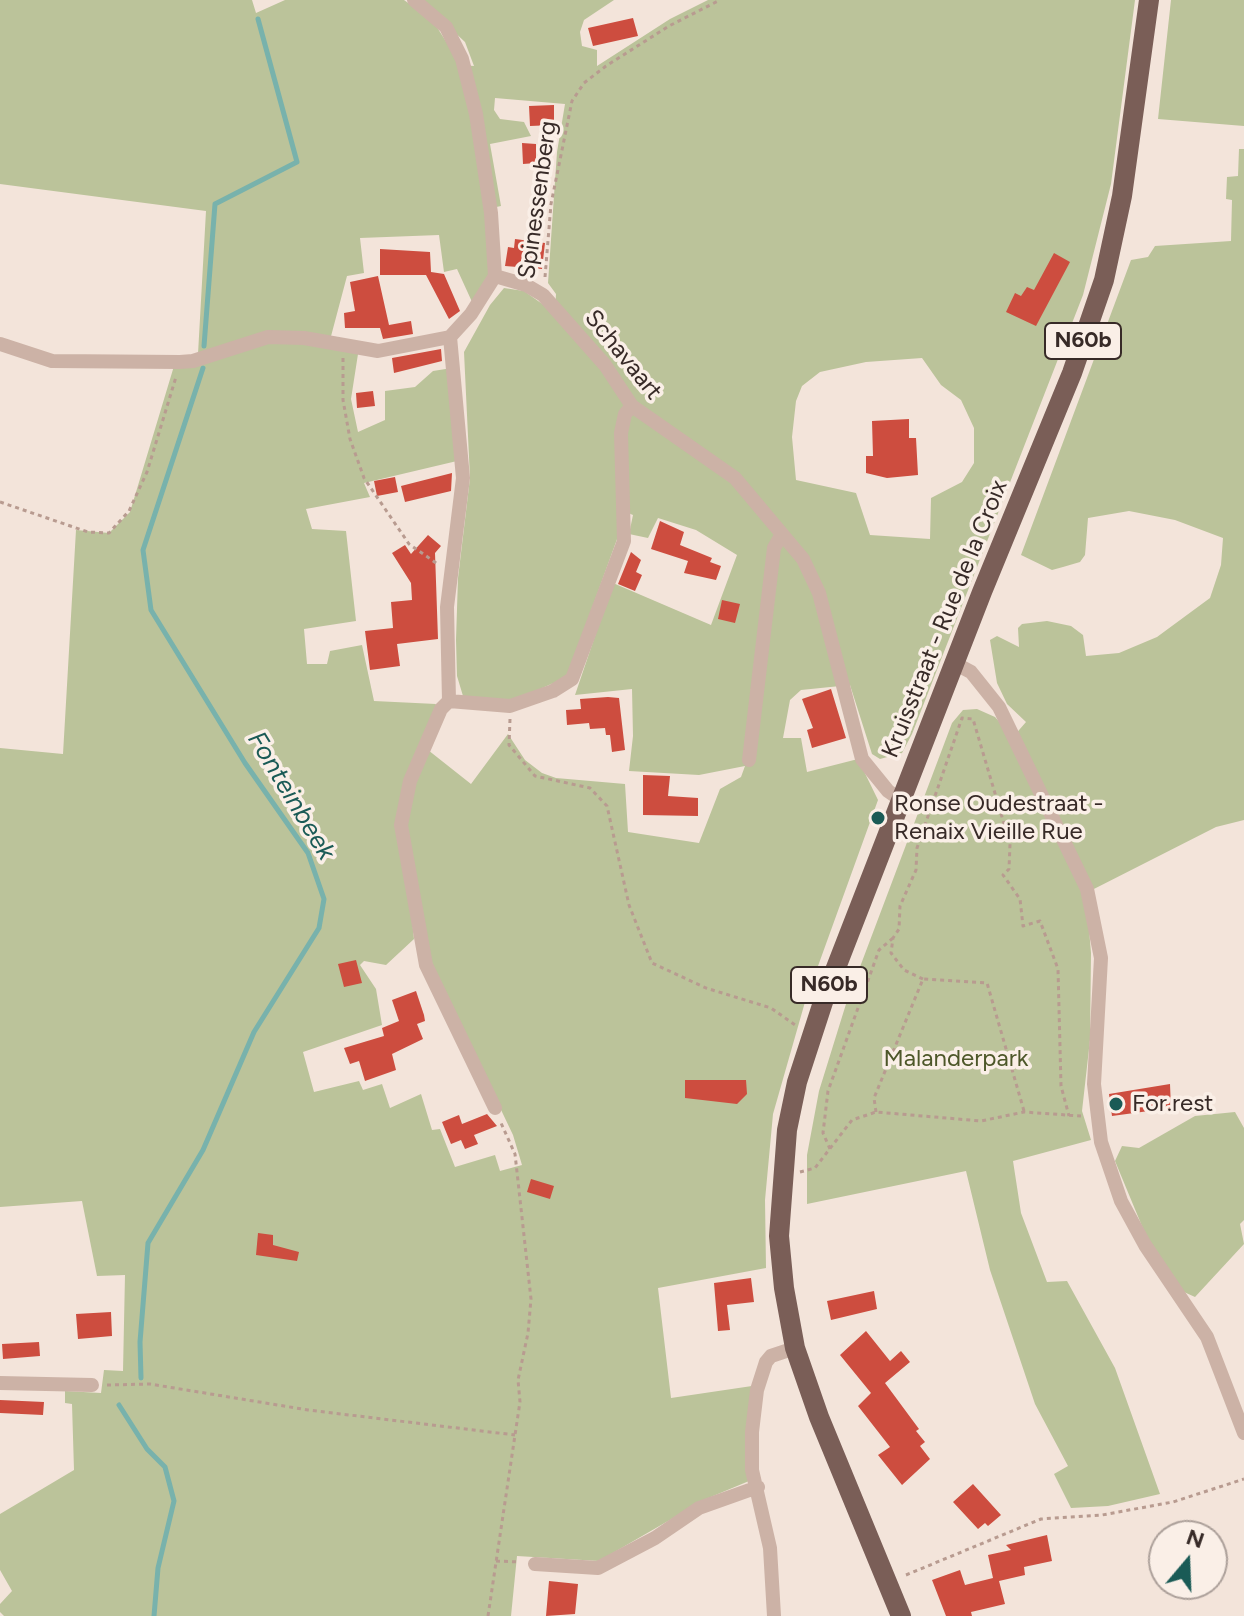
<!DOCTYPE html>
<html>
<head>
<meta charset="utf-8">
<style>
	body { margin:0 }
	#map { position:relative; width:1244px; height:1616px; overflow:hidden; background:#f3e4da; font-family:Figtree,sans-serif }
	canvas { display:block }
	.north { position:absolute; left:1148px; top:1520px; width:80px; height:80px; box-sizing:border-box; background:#faefe7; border:2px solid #aca09a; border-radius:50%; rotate:19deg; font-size:22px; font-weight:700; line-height:32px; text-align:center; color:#372a27 }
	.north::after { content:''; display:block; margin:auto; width:28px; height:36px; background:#1a5b56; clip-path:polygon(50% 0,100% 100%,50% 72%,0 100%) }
</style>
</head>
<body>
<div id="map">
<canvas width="1244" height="1616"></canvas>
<div class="north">N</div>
</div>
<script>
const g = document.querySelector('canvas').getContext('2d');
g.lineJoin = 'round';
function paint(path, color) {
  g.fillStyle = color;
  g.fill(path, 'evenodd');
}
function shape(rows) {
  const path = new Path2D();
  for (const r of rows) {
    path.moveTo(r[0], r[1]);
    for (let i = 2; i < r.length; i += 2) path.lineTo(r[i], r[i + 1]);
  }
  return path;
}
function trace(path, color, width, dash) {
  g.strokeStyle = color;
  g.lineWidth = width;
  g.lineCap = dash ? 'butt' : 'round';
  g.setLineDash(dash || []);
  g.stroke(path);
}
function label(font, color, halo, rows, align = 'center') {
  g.font = font + ' Figtree,sans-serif';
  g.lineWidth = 7;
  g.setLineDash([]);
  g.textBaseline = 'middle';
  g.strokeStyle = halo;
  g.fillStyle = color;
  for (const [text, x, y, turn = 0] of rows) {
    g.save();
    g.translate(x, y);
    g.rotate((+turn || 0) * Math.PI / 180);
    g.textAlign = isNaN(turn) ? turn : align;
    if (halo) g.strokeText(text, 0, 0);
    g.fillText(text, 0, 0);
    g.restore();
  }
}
paint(shape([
	[0,0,252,0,256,13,285,0,404,0,433,21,461,65,474,66,465,42,420,0,614,0,584,20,580,32,582,46,597,50,597,66,670,19,708,0,1135,0,1111,184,1083,295,912,734,902,753,880,759,872,754,850,685,801,690,790,700,783,738,801,738,807,772,858,759,878,800,805,1002,773,1114,765,1200,766,1268,658,1288,671,1398,752,1386,749,1481,706,1499,599,1561,517,1556,511,1616,4,1616,0,1612,0,1604,12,1591,0,1570,0,1514,74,1470,72,1404,65,1403,65,1391,101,1393,104,1370,123,1371,125,1275,97,1276,82,1201,0,1207,0,748,63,754,76,530,109,533,130,512,174,366,272,341,295,340,358,354,351,399,358,432,385,420,385,391,415,387,433,371,452,368,457,461,364,483,370,497,306,509,312,529,346,531,356,621,304,629,307,664,327,664,330,651,362,645,374,701,436,704,400,800,414,939,386,965,364,961,360,965,376,989,382,1025,303,1052,314,1092,359,1081,363,1090,382,1084,390,1108,421,1094,432,1130,440,1129,455,1167,495,1155,500,1171,522,1165,513,1135,433,967,406,841,408,798,428,750,471,784,508,734,525,760,542,773,556,778,625,784,628,832,699,843,720,789,741,777,745,766,699,775,629,771,633,736,632,689,575,695,613,583,711,625,737,555,696,530,658,518,648,538,629,534,633,515,621,510,620,531,567,677,511,702,463,696,457,676,456,640,458,578,470,478,464,352,490,305,504,288,524,291,555,313,556,294,548,283,557,152,565,104,495,98,494,110,500,119,524,122,531,136,490,144,501,206,487,209,489,275,473,304,457,269,444,272,439,235,360,238,364,273,347,276,330,340,304,333,198,354,206,211,0,184],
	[922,358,941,385,961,400,974,428,974,463,962,482,931,498,930,539,870,535,856,493,796,480,792,437,796,401,802,386,820,372,866,362],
	[1171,0,1244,0,1244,126,1158,119],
	[1239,149,1244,149,1244,820,1216,827,1086,893,1091,953,1090,1040,1082,1111,1091,1140,1013,1161,1021,1213,1047,1282,1067,1281,1115,1368,1160,1494,1108,1506,1071,1508,1054,1474,1068,1466,1035,1404,990,1270,966,1171,807,1204,807,1155,819,1091,846,1004,952,723,963,710,977,709,995,717,1013,737,1026,722,1007,704,997,683,990,640,997,636,1019,647,1018,628,1022,624,1047,621,1071,626,1083,635,1086,656,1119,653,1157,637,1210,598,1221,565,1223,538,1175,520,1129,511,1088,518,1085,555,1080,562,1063,567,1052,570,1021,555,1131,260,1148,257,1155,246,1231,241,1232,200,1226,199,1227,177,1238,176],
	[1235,1112,1244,1128,1244,1220,1240,1224,1244,1244,1195,1297,1184,1292,1149,1243,1115,1161,1122,1146,1139,1148,1195,1116]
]), '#bbc39a');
trace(shape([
	[204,346,215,204,297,162,258,19],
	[141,1378,140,1342,148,1243,203,1150,254,1032,319,928,324,899,308,853,245,763,151,610,143,550,203,368],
	[119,1405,147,1449,165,1467,174,1501,158,1568,154,1616]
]), '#78b2ac', 5);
paint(shape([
	[633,18,638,36,593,46,588,28],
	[554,105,554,125,530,126,529,106],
	[522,143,536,144,536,163,523,164],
	[515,239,545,243,542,269,505,266,508,247,514,248],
	[380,249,430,252,431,272,444,274,460,311,449,319,426,275,380,275],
	[1054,253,1070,262,1036,326,1006,312,1015,293,1021,296,1027,287,1034,290],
	[378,276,389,325,411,321,413,334,383,339,380,328,345,328,344,313,355,311,350,282],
	[441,349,442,361,394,373,392,358],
	[373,391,375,406,357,408,356,393],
	[909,419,909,438,916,438,918,475,887,478,866,473,866,456,873,456,872,421],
	[452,473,451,491,405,502,401,486],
	[395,477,398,492,377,496,374,481],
	[660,521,684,532,680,545,712,558,710,562,721,566,716,580,684,573,688,561,651,549],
	[428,535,441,546,435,553,438,639,397,644,400,666,370,670,365,631,393,628,391,602,412,600,411,583,392,553,405,545,411,554],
	[631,552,641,560,636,572,642,575,635,591,618,584],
	[722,600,740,604,735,623,718,619],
	[831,689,846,738,812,748,807,730,813,728,802,699],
	[608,697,619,698,625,750,612,752,610,735,606,735,605,728,590,729,589,723,567,725,566,710,581,709,580,699],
	[643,775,670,776,668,796,698,798,698,816,643,815],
	[356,960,362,983,344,987,338,964],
	[416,991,424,1015,425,1021,417,1024,423,1039,392,1054,396,1070,365,1081,359,1061,350,1064,344,1048,384,1036,382,1028,399,1021,392,1000],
	[685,1080,746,1080,747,1094,737,1104,685,1098],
	[1170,1084,1171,1108,1112,1116,1109,1094],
	[487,1114,497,1126,474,1135,478,1144,465,1149,461,1140,451,1144,442,1122,459,1115,462,1124],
	[531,1179,554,1186,550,1199,527,1192],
	[258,1233,273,1235,273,1245,299,1252,297,1261,256,1255],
	[751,1278,754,1302,727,1305,730,1330,718,1331,714,1283],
	[874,1291,877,1309,831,1320,827,1301],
	[111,1312,112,1336,78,1339,76,1314],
	[866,1331,890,1361,901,1351,910,1362,885,1383,919,1429,916,1431,925,1442,920,1446,930,1459,902,1485,878,1455,890,1447,858,1406,871,1393,840,1355],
	[39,1342,40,1356,3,1359,2,1344],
	[0,1400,44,1402,43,1415,0,1413],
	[973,1484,1001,1515,988,1526,985,1523,978,1529,953,1502],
	[1047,1535,1052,1561,1024,1567,1025,1575,999,1581,1005,1604,971,1612,972,1616,946,1616,932,1580,960,1570,965,1585,993,1578,988,1555,1011,1550,1006,1545],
	[549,1581,578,1584,575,1614,546,1616]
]), '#cd4d3f');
trace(shape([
	[545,277,551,204,572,101,584,83,606,66,669,26,720,0],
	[343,358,343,400,350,439,364,478,409,544,439,565],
	[0,502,88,532,109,533,129,511,147,472,176,377],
	[510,719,509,745,535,776,590,788,607,806,629,905,652,963,706,988,771,1008,798,1027],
	[923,979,904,970,891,953,893,938,899,929,900,906,916,870,917,848,962,718,973,719,1010,844,1009,869,1003,875,1020,899,1023,926,1040,921,1058,969,1061,1086,1069,1116],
	[876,1112,874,1098,923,979,987,983,1024,1111],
	[830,1149,823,1133,828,1091,879,950,893,938],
	[800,1172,815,1168,852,1120,876,1112,981,1121,1024,1112,1081,1116],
	[107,1385,150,1384,308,1410,515,1435],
	[496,1561,519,1562],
	[906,1575,1041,1519,1102,1515,1173,1502,1244,1479],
	[488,1616,515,1435,520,1402,518,1380,528,1333,531,1299,515,1154,501,1123]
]), '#b89b90', 3, [4, 4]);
trace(shape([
	[414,0,446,27,462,59,476,114,491,213,495,276,471,314,450,337],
	[495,276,526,285,543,295,605,365,632,406,735,478,803,559,819,593,862,759,888,791,901,800],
	[450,337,463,478,447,607,449,701,441,709,410,781,401,825,426,965,495,1108],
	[0,344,52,361,180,362,193,361,268,337,304,338,378,351,450,337],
	[956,664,971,672,999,707,1087,889,1101,958,1094,1084,1101,1142,1121,1201,1145,1245,1207,1337,1244,1433],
	[449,701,510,706,553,691,572,679,624,541,621,433,625,414,632,406],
	[749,760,774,548,782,534],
	[0,1383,92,1385],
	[535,1564,598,1568,655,1538,699,1508,758,1487],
	[774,1616,770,1548,752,1470,752,1432,757,1390,766,1362,771,1356,795,1348]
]), '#ccb2a6', 14);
trace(shape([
	[901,1616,819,1417,795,1348,784,1288,779,1236,787,1130,797,1082,825,996,982,592,1072,373,1104,280,1122,196,1149,0]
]), '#7a5e57', 20);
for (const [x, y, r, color] of [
	[878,818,8,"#1a5b56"],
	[1116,1104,8,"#1a5b56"]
]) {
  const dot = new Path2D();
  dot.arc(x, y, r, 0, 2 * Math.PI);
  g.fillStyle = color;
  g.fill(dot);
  trace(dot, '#faefe7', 3);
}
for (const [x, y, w] of [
	[1083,341,76],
	[829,985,76]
]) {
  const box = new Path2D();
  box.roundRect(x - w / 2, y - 18, w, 36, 6);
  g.fillStyle = '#faefe7';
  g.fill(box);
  trace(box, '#372a27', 2);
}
label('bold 22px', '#372a27', null, [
	["N60b",1083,341],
	["N60b",829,985]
]);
label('24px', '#372a27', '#faefe7', [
	["Spinessenberg",538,200,-82],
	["Schavaart",623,355,51],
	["Kruisstraat - Rue de la Croix",945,619,-68]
]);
label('24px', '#372a27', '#faefe7', [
	["Ronse Oudestraat -",894,804],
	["Renaix Vieille Rue",894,832],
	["For.rest",1132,1104]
], 'left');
label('24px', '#4d5729', '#faefe7', [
	["Malanderpark",956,1059]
]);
label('italic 26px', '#1a5b56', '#faefe7', [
	["Fonteinbeek",291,796,59]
]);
</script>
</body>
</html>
